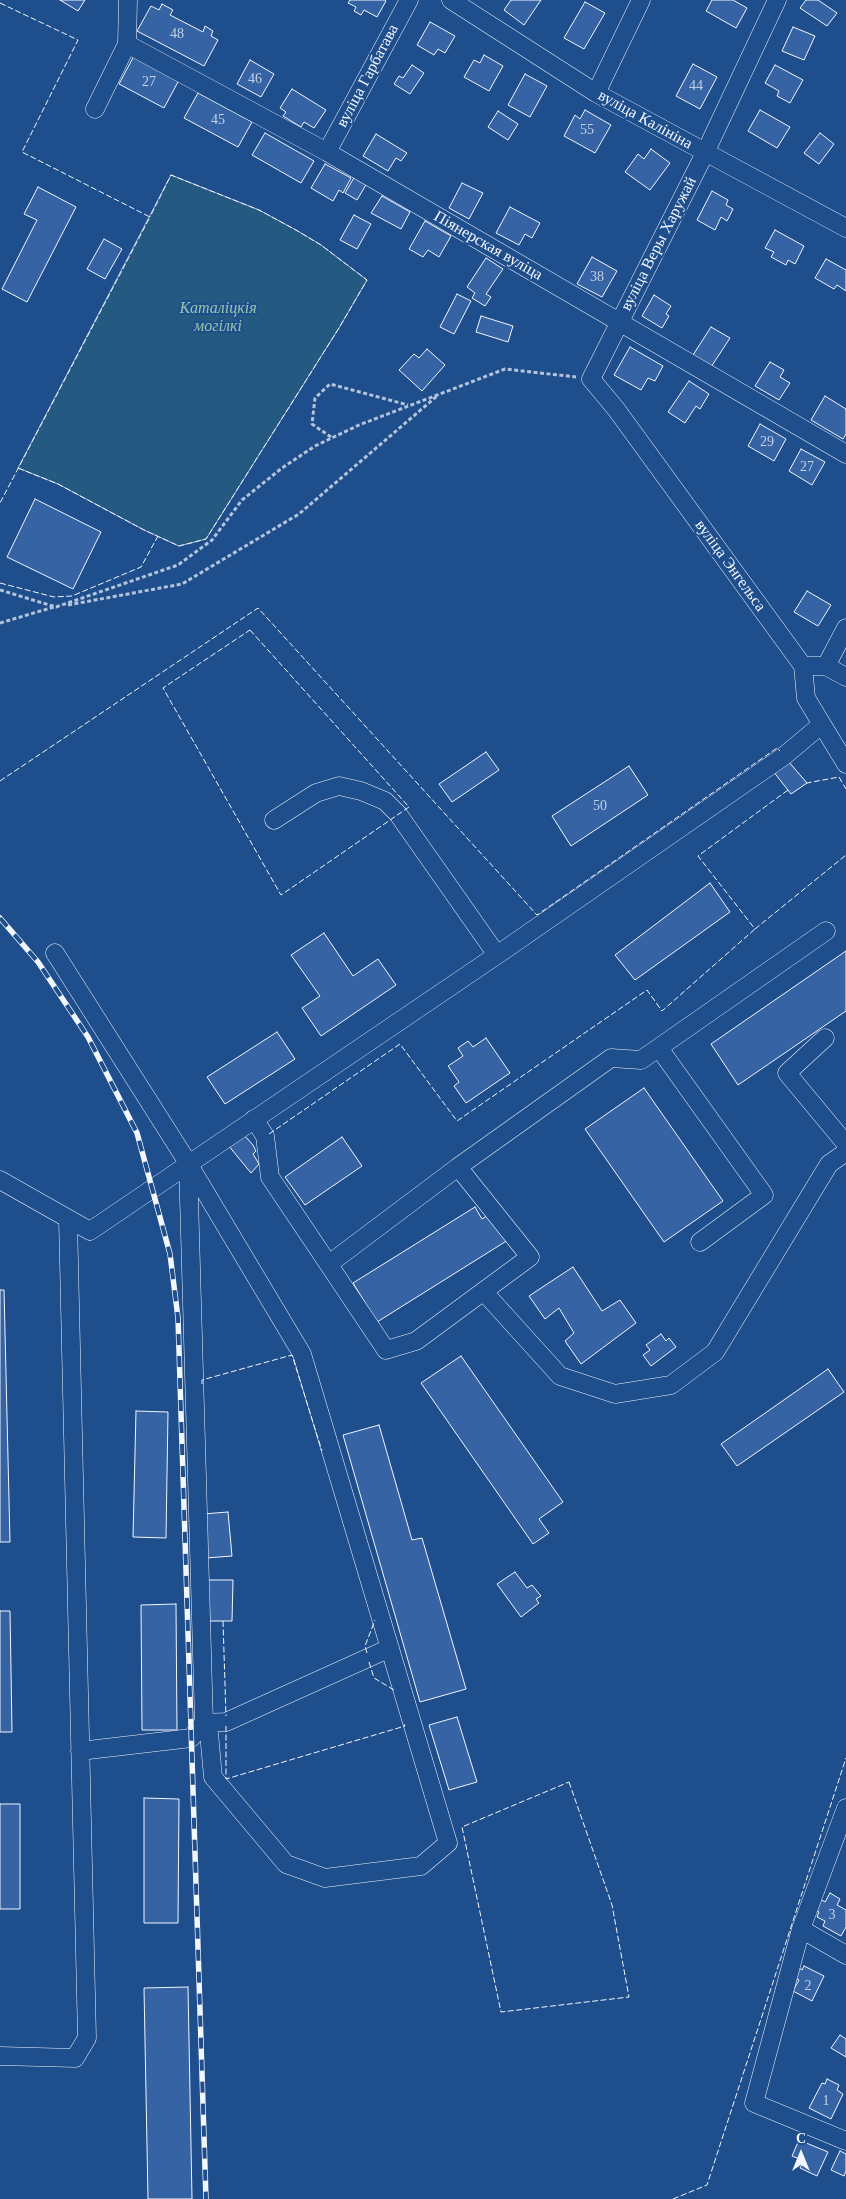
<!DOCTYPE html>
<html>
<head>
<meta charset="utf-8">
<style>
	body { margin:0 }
	#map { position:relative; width:846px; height:2199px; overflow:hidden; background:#1f4e8c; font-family:Georgia,serif }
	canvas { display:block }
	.north { position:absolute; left:776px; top:2129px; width:50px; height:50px; -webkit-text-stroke:4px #1f4e8c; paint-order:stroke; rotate:0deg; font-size:14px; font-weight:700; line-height:20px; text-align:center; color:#f2f6ff }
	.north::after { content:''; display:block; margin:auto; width:18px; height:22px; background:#f2f6ff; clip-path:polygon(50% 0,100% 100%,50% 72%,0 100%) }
</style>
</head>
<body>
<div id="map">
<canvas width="846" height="2199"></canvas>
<div class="north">С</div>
</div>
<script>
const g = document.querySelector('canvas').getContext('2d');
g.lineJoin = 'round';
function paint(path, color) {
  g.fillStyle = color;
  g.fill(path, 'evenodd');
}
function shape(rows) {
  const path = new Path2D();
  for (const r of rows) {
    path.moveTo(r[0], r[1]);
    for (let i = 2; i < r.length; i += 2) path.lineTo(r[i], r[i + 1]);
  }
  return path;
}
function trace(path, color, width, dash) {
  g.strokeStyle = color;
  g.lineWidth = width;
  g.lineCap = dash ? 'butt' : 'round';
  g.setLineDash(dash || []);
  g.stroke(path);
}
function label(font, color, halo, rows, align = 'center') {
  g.font = font + ' Georgia,serif';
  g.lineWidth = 4;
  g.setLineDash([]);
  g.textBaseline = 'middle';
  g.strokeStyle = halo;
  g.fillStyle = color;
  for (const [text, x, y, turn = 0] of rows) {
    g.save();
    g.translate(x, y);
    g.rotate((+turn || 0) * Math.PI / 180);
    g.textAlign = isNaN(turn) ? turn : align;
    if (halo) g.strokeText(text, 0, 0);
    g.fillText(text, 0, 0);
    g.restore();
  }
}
const green = shape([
	[171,175,259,210,296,230,321,245,367,280,339,328,206,539,179,546,144,530,58,484,18,468,171,175]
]);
paint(green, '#245a82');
trace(green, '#a8bbd7', 1);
const building = shape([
	[60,0,85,0,78,11,60,0],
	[350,0,385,0,386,1,377,17,364,10,361,15,354,11,356,7,348,3,350,0],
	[511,0,541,0,524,25,504,10,511,0],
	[712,0,733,0,747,8,736,28,706,11,712,0],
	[806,0,818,0,837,13,827,26,800,8,806,0],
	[585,2,605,13,584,49,564,38,585,2],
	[162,4,173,10,170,15,203,32,205,26,213,31,211,36,218,40,204,66,137,31,151,6,159,10,162,4],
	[430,22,455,36,445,53,438,49,434,55,417,45,430,22],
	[793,27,815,36,804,60,782,51,793,27],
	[484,55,503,66,489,91,464,77,474,60,480,63,484,55],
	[134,56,179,80,164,108,119,84,134,56],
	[250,60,274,74,261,97,237,84,250,60],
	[693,64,717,77,700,109,676,96,693,64],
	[412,65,424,73,410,94,394,84,399,76,403,78,412,65],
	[775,65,803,80,790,103,777,96,779,91,765,83,775,65],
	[525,74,547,86,530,117,508,105,525,74],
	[292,89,326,110,314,128,304,122,301,127,283,116,286,112,280,108,292,89],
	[198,93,252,122,238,147,184,118,198,93],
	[585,110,611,125,595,153,564,136,575,115,580,119,585,110],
	[760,110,790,127,777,148,748,131,760,110],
	[498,111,518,124,508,140,488,127,498,111],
	[265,133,314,161,301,183,252,155,265,133],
	[820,133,834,144,819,164,804,153,820,133],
	[376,134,407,153,401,161,396,158,388,171,363,156,376,134],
	[651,149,670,163,650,190,625,172,638,154,644,159,651,149],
	[325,164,351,178,343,193,339,190,333,201,311,188,325,164],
	[355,176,367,183,357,200,345,193,355,176],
	[462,183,483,193,469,219,449,208,462,183],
	[38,187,76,207,27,302,2,289,37,220,24,214,38,187],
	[712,191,728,200,726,205,733,209,727,221,721,217,715,230,697,220,712,191],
	[382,196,410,212,401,229,371,213,382,196],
	[510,207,540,223,532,238,525,234,519,245,496,233,510,207],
	[354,215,371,224,357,249,340,240,354,215],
	[425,221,451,236,439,257,428,250,423,257,409,249,425,221],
	[775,230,804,246,795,264,788,260,786,265,771,257,774,252,765,248,775,230],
	[104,239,122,249,105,279,87,269,104,239],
	[592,257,617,271,602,297,577,284,592,257],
	[486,258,503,269,486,294,491,297,485,306,472,298,475,293,467,287,486,258],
	[826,259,846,270,846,291,837,285,834,289,815,278,826,259],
	[457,294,471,301,454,334,440,327,457,294],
	[654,295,671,306,666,314,669,316,662,328,642,316,654,295],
	[481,316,513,326,508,342,476,332,481,316],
	[711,327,730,338,711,367,693,355,711,327],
	[630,347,663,366,655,381,648,378,641,390,614,375,630,347],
	[427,349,445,365,422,391,399,370,414,354,419,358,427,349],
	[770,362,784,370,780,377,790,383,779,400,755,386,770,362],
	[689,381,709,394,700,409,696,406,685,423,668,412,689,381],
	[825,396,846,409,846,434,843,439,811,420,825,396],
	[760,424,786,439,774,461,748,446,760,424],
	[801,449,825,462,812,485,789,471,801,449],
	[35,499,101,532,73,589,7,557,35,499],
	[807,591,831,605,818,626,794,612,807,591],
	[486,752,499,770,452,802,439,784,486,752],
	[788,761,807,783,791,794,773,771,788,761],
	[629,766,648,795,571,846,552,816,629,766],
	[710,883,730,912,635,980,615,955,710,883],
	[324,933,353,976,378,959,396,985,321,1036,302,1008,320,996,291,955,324,933],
	[846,951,846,1011,738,1085,711,1044,846,951],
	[277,1032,295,1059,225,1104,207,1077,277,1032],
	[486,1038,510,1073,466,1103,454,1086,459,1082,448,1066,463,1056,458,1048,468,1041,473,1047,486,1038],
	[644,1088,723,1201,664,1242,585,1129,644,1088],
	[244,1135,253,1145,256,1151,253,1154,259,1164,251,1173,228,1145,244,1135],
	[342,1137,362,1166,305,1205,285,1177,342,1137],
	[475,1207,482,1219,491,1213,508,1240,377,1322,353,1283,475,1207],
	[573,1267,602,1311,620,1300,636,1323,581,1364,565,1341,574,1333,559,1308,545,1319,529,1296,573,1267],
	[0,1290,4,1290,10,1542,0,1542,0,1290],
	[661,1334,666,1341,669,1338,676,1347,651,1366,643,1355,650,1350,646,1345,661,1334],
	[461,1356,563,1502,539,1519,549,1533,533,1544,421,1383,461,1356],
	[828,1369,844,1392,737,1466,721,1444,828,1369],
	[136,1411,168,1412,166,1538,133,1537,136,1411],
	[379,1425,412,1540,422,1538,466,1689,420,1702,343,1435,379,1425],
	[228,1512,232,1556,206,1558,203,1514,228,1512],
	[515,1572,527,1588,532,1585,541,1596,536,1599,539,1603,521,1617,497,1584,515,1572],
	[205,1580,233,1580,232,1621,204,1621,205,1580],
	[176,1604,177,1730,142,1730,141,1605,176,1604],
	[0,1611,10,1611,12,1732,0,1732,0,1611],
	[457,1717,477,1782,449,1790,429,1725,457,1717],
	[144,1798,179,1799,178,1923,144,1923,144,1798],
	[0,1804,20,1804,20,1909,0,1909,0,1804],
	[830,1893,840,1899,837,1905,846,1910,846,1927,841,1936,823,1926,825,1921,817,1917,819,1912,814,1909,820,1899,825,1902,830,1893],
	[804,1966,824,1976,812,2001,793,1991,799,1980,794,1978,799,1968,802,1970,804,1966],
	[188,1987,192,2199,148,2199,144,1988,188,1987],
	[840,2035,846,2039,846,2057,831,2048,840,2035],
	[827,2079,839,2085,837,2090,843,2094,831,2119,809,2108,822,2083,825,2084,827,2079],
	[799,2140,828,2152,817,2176,800,2168,804,2161,792,2156,799,2140],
	[840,2151,846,2154,846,2171,844,2176,831,2170,840,2151]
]);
paint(building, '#3563a3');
trace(building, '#f2f6ff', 1);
const minor = shape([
	[451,0,596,93,846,228],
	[777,0,705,153,591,379,616,409,803,666,806,698,846,764],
	[127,44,327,152,846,454],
	[596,93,641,0],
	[95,109,127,44,128,0],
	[327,152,409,0],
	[803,666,826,666,846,677],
	[826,666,846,628],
	[274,820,316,793,339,786,361,791,385,801,398,814,497,955,784,756,821,725],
	[55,953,188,1163,302,1354,448,1843,421,1866,325,1878,286,1864,213,1777,209,1733,204,1723,188,1163],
	[825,1038,787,1073,846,1144],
	[659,1048,764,1195,700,1242],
	[254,1119,265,1136,270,1177,386,1350,416,1341,530,1257,458,1167,329,1264],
	[458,1167,611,1058,641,1060,826,931],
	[0,1180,90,1231,497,955],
	[484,1292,560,1376,615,1394,671,1385,715,1352,829,1164,846,1152],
	[80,1751,191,1738,204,1723,226,1722,390,1648],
	[846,1808,801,1929,754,2103,846,2141],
	[801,1929,846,1955],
	[0,2056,75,2058,87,2038,68,1219]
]);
trace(minor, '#f2f6ff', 19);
trace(shape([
	[331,437,312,424,315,398,330,384,408,405],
	[0,590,56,607,178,565,212,540,242,500,282,468,315,446,359,425,505,369,576,377],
	[68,605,182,584,299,514,437,396],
	[0,623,54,607]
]), '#b3c4dc', 3, [4, 2.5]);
trace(minor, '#1f4e8c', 18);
const rail = shape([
	[0,918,38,962,88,1037,137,1133,170,1254,178,1318,206,2199]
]);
trace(rail, '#f2f6ff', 5.5);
trace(rail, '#1f4e8c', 4, [11]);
trace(shape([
	[0,3,78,40,22,152,150,217,0,503],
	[18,468,58,484,144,530,179,546,206,539,339,328,367,280,321,245,296,230,259,210,171,175,150,217],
	[0,583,54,597,72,596,141,567,158,536],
	[250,630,409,807,281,895,163,688,250,630],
	[0,781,258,608,537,915,777,748,780,751],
	[806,782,807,783,839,777,846,789],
	[788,790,698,856,755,929,846,855],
	[269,1134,400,1044,457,1121,647,990,662,1011,755,929],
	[202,1384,202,1380,292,1355,322,1451],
	[223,1621,226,1716],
	[367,1653,365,1646,375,1620],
	[369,1662,374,1678,394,1690],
	[226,1726,226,1779,405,1726,404,1724],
	[569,1782,612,1905,629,1997,501,2012,462,1827,569,1782],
	[673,2199,707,2185,846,1758]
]), '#f2f6ff', 1, [6, 2.5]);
label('14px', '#c3d1e8', null, [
	["48",177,34],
	["46",255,79],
	["27",149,82],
	["44",696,86],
	["45",218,120],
	["55",587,130],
	["38",597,277],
	["29",767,442],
	["27",807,467],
	["50",600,806],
	["3",832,1915],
	["2",808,1986],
	["1",826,2101]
]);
label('16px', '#f2f6ff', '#1f4e8c', [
	["вуліца Гарбатава",368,76,-62],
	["вуліца Калініна",645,120,29],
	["вуліца Веры Харужай",659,244,-63],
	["Піянерская вуліца",488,246,30],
	["вуліца Энгельса",730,566,54]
]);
label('italic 16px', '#97c8a6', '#1f4e8c', [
	["Каталіцкія",218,309],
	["могілкі",218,327]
]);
</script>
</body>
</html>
